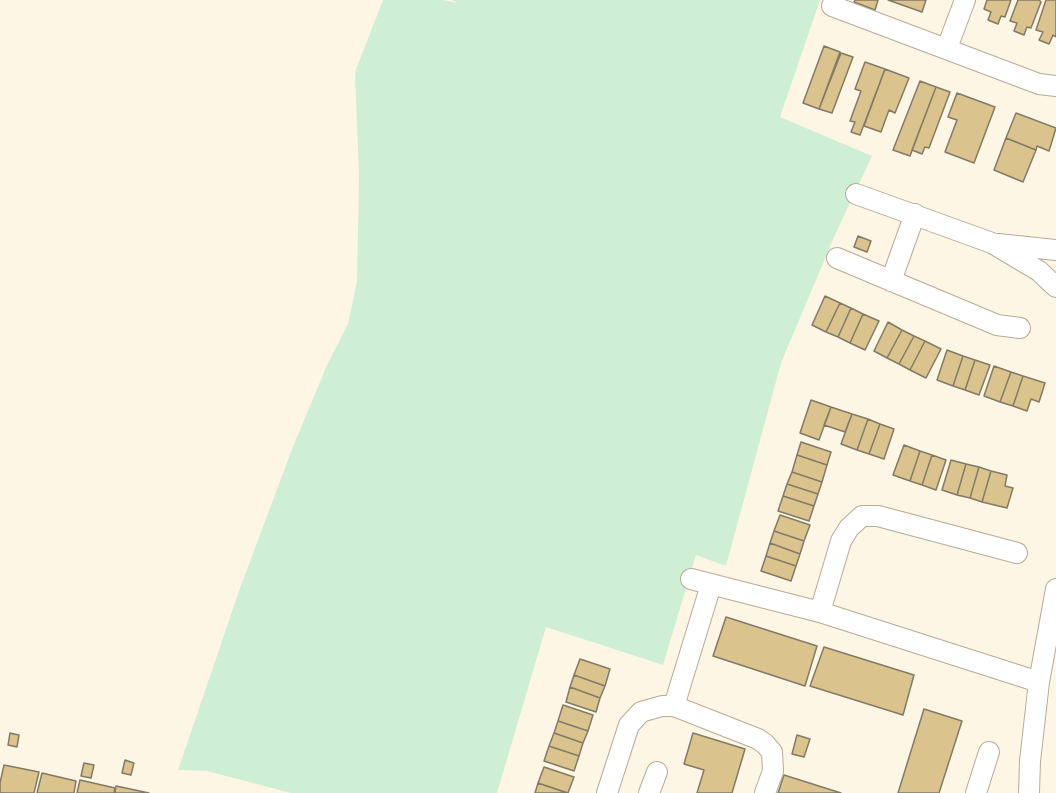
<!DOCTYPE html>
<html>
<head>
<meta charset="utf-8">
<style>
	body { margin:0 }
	canvas { display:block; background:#fef6e4 }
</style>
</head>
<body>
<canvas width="1056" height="793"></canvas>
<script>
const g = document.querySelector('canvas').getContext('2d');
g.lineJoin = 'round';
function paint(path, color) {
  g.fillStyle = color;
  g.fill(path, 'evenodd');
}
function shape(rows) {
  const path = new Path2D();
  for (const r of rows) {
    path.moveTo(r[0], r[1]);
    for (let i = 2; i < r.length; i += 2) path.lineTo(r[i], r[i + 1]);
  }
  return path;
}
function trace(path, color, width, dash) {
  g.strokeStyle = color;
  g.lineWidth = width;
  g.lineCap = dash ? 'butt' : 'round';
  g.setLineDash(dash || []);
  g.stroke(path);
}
paint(shape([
	[383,0,443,0,458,3,452,0,820,0,780,117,872,156,835,235,781,363,726,566,696,555,663,665,546,627,497,793,291,793,207,771,178,770,239,591,292,449,327,365,348,324,357,281,359,176,355,72]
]), '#cfefd5');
const building = shape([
	[855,0,878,0,875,10,854,2,855,0],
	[888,0,926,0,922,12,888,0],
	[987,0,1011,0,1005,17,1001,16,998,24,988,20,991,12,984,9,987,0],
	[1018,0,1039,0,1041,2,1031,28,1027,27,1024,35,1014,31,1017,23,1010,21,1018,0],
	[1046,0,1056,0,1056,37,1053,35,1049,44,1039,40,1043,32,1036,30,1046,0],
	[824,46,840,52,819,109,803,103,824,46],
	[841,53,853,57,832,113,819,109,841,53],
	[865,62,885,69,860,135,851,132,855,122,850,121,861,91,855,89,865,62],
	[885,69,909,78,895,113,889,110,881,132,864,126,885,69],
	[920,81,936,87,910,156,893,150,920,81],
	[936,87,950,92,929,148,925,147,922,154,912,150,936,87],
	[957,93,995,107,974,163,945,152,957,120,948,117,957,93],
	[1016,113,1056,128,1049,151,1037,146,1036,150,1006,138,1016,113],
	[1006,138,1036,150,1023,182,994,170,1006,138],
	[858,236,871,241,867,252,854,247,858,236],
	[825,296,840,303,826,332,812,325,825,296],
	[840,303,851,308,838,337,826,332,840,303],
	[851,308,863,314,850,343,838,337,851,308],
	[863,314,879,321,865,350,850,343,863,314],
	[888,322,902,330,887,358,874,351,888,322],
	[902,330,914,336,899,364,887,358,902,330],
	[914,336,925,341,910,370,899,364,914,336],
	[925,341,941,349,926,378,910,370,925,341],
	[947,350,963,356,953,386,937,380,947,350],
	[963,356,975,360,965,390,953,386,963,356],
	[975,360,990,365,979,395,965,390,975,360],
	[994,366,1011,372,1000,402,984,396,994,366],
	[1011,372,1023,376,1013,406,1000,402,1011,372],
	[1023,376,1045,383,1039,402,1031,399,1027,411,1013,406,1023,376],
	[811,400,831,407,819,440,800,433,811,400],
	[831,407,852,414,845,432,824,425,831,407],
	[852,414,868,419,857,450,841,444,852,414],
	[868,419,880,424,869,454,857,450,868,419],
	[880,424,894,429,884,459,869,454,880,424],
	[801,442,831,452,827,465,797,455,801,442],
	[904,445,920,451,910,481,893,475,904,445],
	[920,451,932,455,922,485,910,481,920,451],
	[797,455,827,465,822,482,792,472,797,455],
	[932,455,946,460,936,490,922,485,932,455],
	[951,460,966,464,957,495,942,490,951,460],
	[966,464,979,467,970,498,957,495,966,464],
	[979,467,991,471,982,502,970,498,979,467],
	[991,471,1007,475,1005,486,1013,488,1007,508,982,502,991,471],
	[792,472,822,482,818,494,787,484,792,472],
	[787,484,818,494,814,506,783,496,787,484],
	[783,496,814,506,809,521,778,511,783,496],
	[780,515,810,525,804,541,774,531,780,515],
	[774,531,804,541,800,554,770,543,774,531],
	[770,543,800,554,796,566,766,556,770,543],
	[766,556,796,566,791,581,761,571,766,556],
	[726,617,817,646,805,686,713,656,726,617],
	[824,647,914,675,903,715,810,686,824,647],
	[580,659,610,669,605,686,574,675,580,659],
	[574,675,605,686,600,698,570,687,574,675],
	[570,687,600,698,596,712,566,702,570,687],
	[563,705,593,715,588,731,558,721,563,705],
	[924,709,962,721,939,793,898,793,924,709],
	[558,721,588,731,583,743,554,733,558,721],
	[10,733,19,735,17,747,8,745,10,733],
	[554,733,583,743,579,756,549,746,554,733],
	[693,733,745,749,732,793,697,793,704,770,684,764,693,733],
	[797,735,810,739,804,757,792,754,797,735],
	[549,746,579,756,574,771,544,761,549,746],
	[125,760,134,763,131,775,122,773,125,760],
	[84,763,94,765,91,778,81,776,84,763],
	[4,765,39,772,34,793,0,793,0,783,4,765],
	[544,767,574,777,568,793,538,783,544,767],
	[42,773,76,781,74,793,37,793,42,773],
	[784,775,841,793,778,793,784,775],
	[80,780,115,788,114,793,77,793,80,780],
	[538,783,567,793,535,793,538,783],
	[116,786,149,793,115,793,116,786]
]);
paint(building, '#dac38d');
trace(building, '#837a66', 1.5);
const minor = shape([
	[832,6,1039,84,1056,86],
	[947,48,965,0],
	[856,194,992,243,1039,271,1056,287],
	[998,244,1056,250],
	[837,258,997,325,1020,328],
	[891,281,915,214],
	[691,579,820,612,1039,682],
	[820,612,841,541,849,528,862,516,878,516,1017,553],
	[674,706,711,585],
	[607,793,629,725,641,712,662,706,674,706,758,739,765,744,772,752,773,771,765,793],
	[649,793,657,772],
	[976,793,989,752],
	[1029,793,1030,761,1039,682,1056,589]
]);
trace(minor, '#b5ac97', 22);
trace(minor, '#fff', 20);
</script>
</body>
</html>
